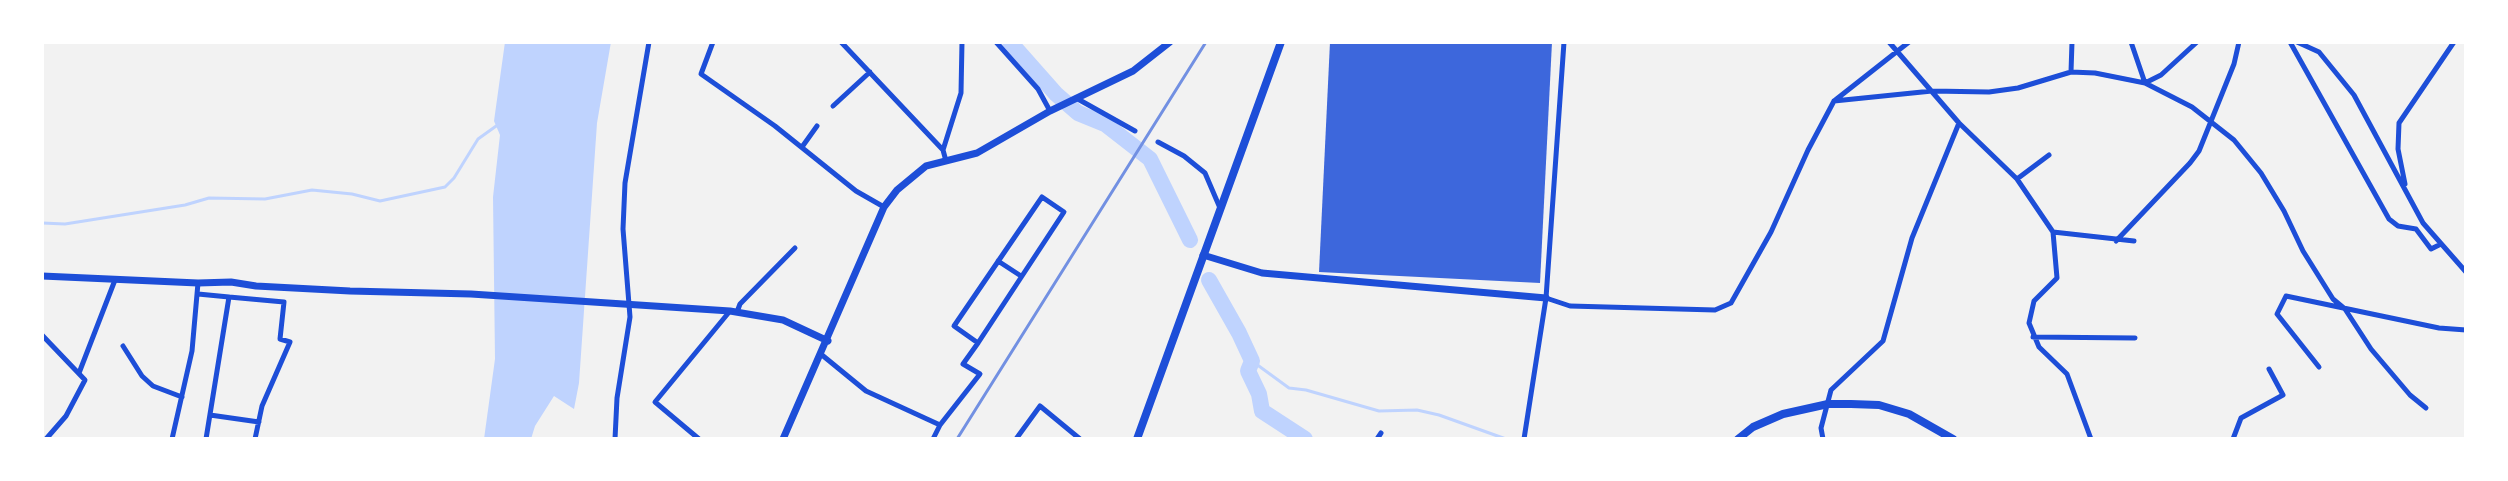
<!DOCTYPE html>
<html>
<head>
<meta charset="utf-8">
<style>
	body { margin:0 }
	#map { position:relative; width:2508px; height:481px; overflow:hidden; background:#f2f2f2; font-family:Raleway,sans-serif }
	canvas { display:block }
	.frame { position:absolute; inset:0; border:44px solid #fff; pointer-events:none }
</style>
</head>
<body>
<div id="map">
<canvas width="2508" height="481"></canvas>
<div class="frame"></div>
</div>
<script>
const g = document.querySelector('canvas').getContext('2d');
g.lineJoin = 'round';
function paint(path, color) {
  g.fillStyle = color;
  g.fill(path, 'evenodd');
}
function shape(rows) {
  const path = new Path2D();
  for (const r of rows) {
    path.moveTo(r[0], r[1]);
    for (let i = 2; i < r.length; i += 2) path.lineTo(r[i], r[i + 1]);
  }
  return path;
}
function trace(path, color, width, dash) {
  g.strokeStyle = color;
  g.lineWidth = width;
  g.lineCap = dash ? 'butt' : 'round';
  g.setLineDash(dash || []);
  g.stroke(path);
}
paint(shape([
	[505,42,611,42,597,123,579,383,574,409,554,396,535,426,531,439,484,439,495,359,493,197,500,135,494,121]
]), '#bfd3fe');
trace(shape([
	[42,223,65,224,185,205,209,198,265,199,312,190,352,194,380,201,445,187,454,178,478,139,499,124],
	[1252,361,1289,388,1306,390,1379,411,1417,410,1439,415,1506,439]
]), '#bfd3fe', 3);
trace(shape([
	[1010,42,1056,94,1078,113,1105,124,1150,159,1190,240],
	[1209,280,1239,333,1252,361,1248,371,1259,394,1262,411,1305,439]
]), '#bfd3fe', 16);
paint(shape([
	[1330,42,1552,42,1540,283,1319,272]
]), '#3d67dc');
trace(shape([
	[713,42,701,74,775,126,856,191,884,207],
	[841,42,943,150],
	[996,42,1038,89,1050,111],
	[1889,42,1959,123,2017,179,2053,232,2057,278,2034,301,2029,323,2039,347,2067,374,2091,439],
	[2131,42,2145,83],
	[2290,42,2389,219,2398,226,2416,229,2431,249,2441,244],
	[2297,42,2319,52,2354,95,2423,223,2466,272],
	[2071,72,2072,42],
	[2145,83,2161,75,2197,42],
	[1076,98,1135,131],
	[1834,101,1932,91,1989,92,2018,88,2071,72,2095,73,2145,83,2192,107,2234,140,2261,173,2284,211,2303,251,2333,299,2345,309,2371,349,2410,395,2426,408],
	[833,106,870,72],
	[1158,142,1184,156,1205,173,1220,208],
	[802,147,817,126],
	[946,161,943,150,961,93,962,42],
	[2017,179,2049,155],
	[2405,184,2398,149,2399,123,2454,42],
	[1042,197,1064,212,978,343,954,326,1042,197],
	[2053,232,2134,241],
	[2116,241,2190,163,2199,151,2234,64,2239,42],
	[998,261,1021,276],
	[198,294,229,297,206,439],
	[229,297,284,302,280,339,290,342,262,406,255,439],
	[1546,298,1570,306,1715,310,1731,303,1771,232,1808,150,1834,101,1909,42],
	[737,312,740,304,795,248],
	[42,335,85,380,66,416,46,439],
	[2033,337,2135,338],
	[123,346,142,376,153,386,182,397],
	[822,355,866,391,940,425],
	[2319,367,2277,314,2286,296,2439,328,2466,330],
	[79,373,115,280],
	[210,415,259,422],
	[172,439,192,351,198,283],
	[615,439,617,398,630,317,623,229,625,183,649,42],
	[699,439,655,402,730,311],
	[933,439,940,425,980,374,963,364,978,343],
	[1016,439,1040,406,1080,439],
	[1377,439,1381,433],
	[1524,439,1546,298,1564,42],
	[1823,439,1821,428,1831,390,1883,341,1912,238,1959,123],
	[2233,439,2241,418,2283,395,2269,369]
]), '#1d4ed8', 5);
trace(shape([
	[1203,255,1262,273,1546,298],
	[42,276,198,283,231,282,256,286,350,291,471,294,730,311,783,320,828,341],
	[783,439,884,207,897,190,926,166,977,153,1050,111,1133,71,1170,42]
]), '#1d4ed8', 7);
trace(shape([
	[1738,439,1753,427,1783,414,1828,404,1851,404,1879,405,1909,414,1953,439]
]), '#1d4ed8', 8);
trace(shape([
	[1137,439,1281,42]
]), '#1d4ed8', 8);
trace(shape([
	[957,439,1206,42]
]), '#7290e2', 3);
</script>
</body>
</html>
